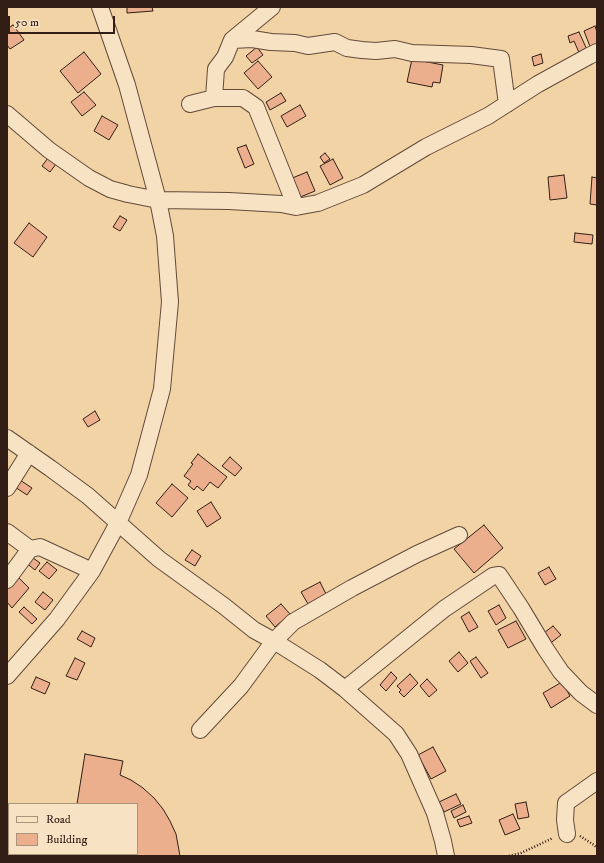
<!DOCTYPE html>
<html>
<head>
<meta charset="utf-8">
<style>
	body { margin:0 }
	#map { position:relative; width:604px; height:863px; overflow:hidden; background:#f2d3a5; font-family:"IM FELL DW Pica",serif }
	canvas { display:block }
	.frame { position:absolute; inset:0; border:8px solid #331e15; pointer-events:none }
	.legend { position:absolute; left:8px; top:803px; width:130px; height:52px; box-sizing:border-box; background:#f7e2c4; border:1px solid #a9947e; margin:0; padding:5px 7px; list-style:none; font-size:12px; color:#331e15 }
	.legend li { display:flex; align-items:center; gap:8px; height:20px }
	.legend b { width:20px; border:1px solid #a9947e }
	.scale { position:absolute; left:8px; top:16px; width:107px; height:18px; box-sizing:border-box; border:2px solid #331e15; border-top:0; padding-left:5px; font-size:12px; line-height:14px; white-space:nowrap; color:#331e15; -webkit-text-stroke:3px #f7e2c4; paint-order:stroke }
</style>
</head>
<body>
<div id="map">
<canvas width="604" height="863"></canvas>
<div class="frame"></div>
<ul class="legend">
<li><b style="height:5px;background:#f7e2c4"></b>Road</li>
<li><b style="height:11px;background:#ebaf8e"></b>Building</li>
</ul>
<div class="scale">50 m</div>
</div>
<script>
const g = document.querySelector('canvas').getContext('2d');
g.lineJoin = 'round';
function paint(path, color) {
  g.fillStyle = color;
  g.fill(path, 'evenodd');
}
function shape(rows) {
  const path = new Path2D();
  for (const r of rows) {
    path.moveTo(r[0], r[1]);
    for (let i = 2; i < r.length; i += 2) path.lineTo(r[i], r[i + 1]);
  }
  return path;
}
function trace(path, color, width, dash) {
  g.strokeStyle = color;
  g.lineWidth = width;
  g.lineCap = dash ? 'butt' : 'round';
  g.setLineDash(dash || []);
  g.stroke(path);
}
const building = shape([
	[127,7,152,7,153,11,127,13,127,7],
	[13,25,24,40,10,49,7,45,7,29,13,25],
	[595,26,597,32,597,47,591,49,584,31,595,26],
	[579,32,588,52,580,55,574,41,570,43,568,36,579,32],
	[257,47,263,55,252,63,246,56,257,47],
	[84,52,101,74,78,93,60,71,84,52],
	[541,54,543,63,534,66,532,57,541,54],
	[412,59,443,65,440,83,433,82,432,87,407,82,412,59],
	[258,61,272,77,258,89,244,73,258,61],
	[84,92,96,105,82,116,71,102,84,92],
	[281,93,286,101,270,110,266,102,281,93],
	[300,105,306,116,287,127,281,116,300,105],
	[102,116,118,125,109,140,94,131,102,116],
	[246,145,254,164,245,168,237,148,246,145],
	[325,153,330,159,324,163,320,157,325,153],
	[48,158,56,164,50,172,42,166,48,158],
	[333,159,343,178,330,185,320,166,333,159],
	[307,172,315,191,298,198,290,179,307,172],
	[564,175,567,198,550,200,548,177,564,175],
	[592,177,597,178,597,205,590,204,592,177],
	[120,216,127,220,120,231,113,227,120,216],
	[29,223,47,237,33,257,14,243,29,223],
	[575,233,593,235,592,244,574,242,575,233],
	[95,411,100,420,88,427,83,419,95,411],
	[198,454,227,477,218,488,210,482,203,491,197,486,194,490,188,485,191,481,184,476,193,464,191,463,198,454],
	[230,457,242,468,235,476,222,466,230,457],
	[20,480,32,488,27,495,15,487,20,480],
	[172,484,188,498,172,517,156,503,172,484],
	[211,502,221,518,207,527,197,511,211,502],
	[484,525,503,548,474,573,454,549,484,525],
	[192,550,201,556,195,566,185,560,192,550],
	[29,555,40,563,35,570,25,562,29,555],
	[47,562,57,570,49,579,39,571,47,562],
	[549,567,556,579,545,585,538,573,549,567],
	[16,575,29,588,12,608,7,602,7,586,16,575],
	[320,582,326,594,308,604,301,592,320,582],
	[43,592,53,600,45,610,35,602,43,592],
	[281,604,290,614,275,627,266,616,281,604],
	[499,605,506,618,496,625,488,611,499,605],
	[24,607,37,619,32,624,19,612,24,607],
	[469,612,478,627,469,632,461,617,469,612],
	[516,621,526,639,508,648,498,630,516,621],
	[553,626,561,635,548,645,540,636,553,626],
	[82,631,95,638,91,647,77,639,82,631],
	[459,652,468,663,458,672,449,661,459,652],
	[476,657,488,673,481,678,470,661,476,657],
	[75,658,85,663,77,680,66,676,75,658],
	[391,672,397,678,386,691,380,685,391,672],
	[410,674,418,683,404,697,399,692,401,690,397,686,410,674],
	[36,677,50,683,45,694,31,688,36,677],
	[427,679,437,690,429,697,420,686,427,679],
	[562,682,570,696,551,708,543,693,562,682],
	[433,747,446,771,431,779,418,755,433,747],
	[85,754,123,761,120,775,131,780,143,788,154,798,163,809,170,821,176,834,180,856,49,856,51,854,137,854,137,804,77,804,85,754],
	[456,794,461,804,444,812,439,802,456,794],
	[526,802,529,817,518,819,515,804,526,802],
	[463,805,466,812,454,818,451,811,463,805],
	[513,814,520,829,505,835,499,820,513,814],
	[469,816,472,823,460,827,457,820,469,816]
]);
paint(building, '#ebaf8e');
trace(building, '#331e15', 1);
const minor = shape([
	[232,40,252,39,271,42,295,43,308,46,335,42,347,48,362,50,376,51,395,49,412,53,471,55,501,59,507,104],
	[214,98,216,69,225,57,232,40,272,7],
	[190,104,214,98,243,98,256,107,296,207],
	[7,114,49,150,89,178,110,189,128,194,158,200,229,201,281,204,296,207,318,203,363,185,426,147,488,116,538,84,589,56,597,52],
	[7,438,50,468,88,496,159,559,224,606,254,630,274,641,320,670,345,689,396,734,409,754,435,813,443,841,446,856],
	[7,488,29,453],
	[7,532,30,549],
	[7,580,30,549,40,547,92,571],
	[7,676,57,619,92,571,118,523,139,475,162,389,170,302,165,236,158,200,127,85,100,7],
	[345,689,444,609,493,576,499,575,521,608,545,648,561,672,581,693,597,705],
	[200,730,241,686,274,641,293,622,352,588,417,554,459,535],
	[567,834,565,820,566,803,597,781]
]);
trace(minor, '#634b39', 18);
trace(shape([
	[580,836,594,845,597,848],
	[509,856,521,853,553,838]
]), '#331e15', 2.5, [1, 2]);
trace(minor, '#f7e2c4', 16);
</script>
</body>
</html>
